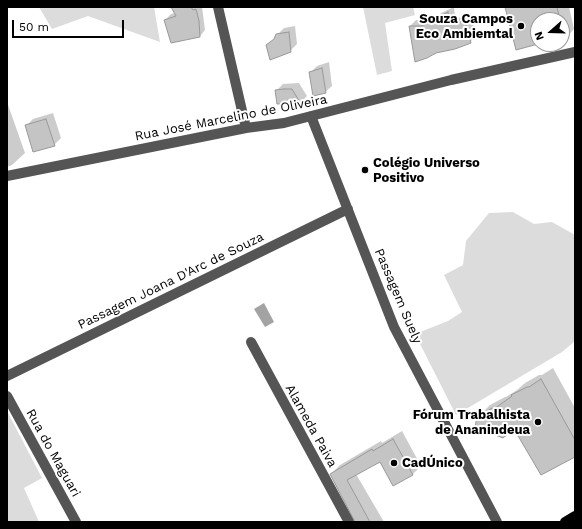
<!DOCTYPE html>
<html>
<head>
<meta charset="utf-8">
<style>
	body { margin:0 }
	#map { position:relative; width:582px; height:529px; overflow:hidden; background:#fff; font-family:"Work Sans",sans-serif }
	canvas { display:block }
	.frame { position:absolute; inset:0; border:8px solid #000; pointer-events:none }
	.north { position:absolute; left:530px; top:12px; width:40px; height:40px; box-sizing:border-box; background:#fff; border:1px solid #999; border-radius:50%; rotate:250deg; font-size:11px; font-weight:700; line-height:16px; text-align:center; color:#000 }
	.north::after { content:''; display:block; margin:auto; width:14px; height:18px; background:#000; clip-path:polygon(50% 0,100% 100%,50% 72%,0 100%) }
	.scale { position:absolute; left:12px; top:20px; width:112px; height:18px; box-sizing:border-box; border:2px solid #000; border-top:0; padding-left:5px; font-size:12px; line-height:14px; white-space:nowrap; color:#000; -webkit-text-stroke:3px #fff; paint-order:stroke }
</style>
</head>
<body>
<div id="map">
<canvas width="582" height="529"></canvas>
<div class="frame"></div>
<div class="north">N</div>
<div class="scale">50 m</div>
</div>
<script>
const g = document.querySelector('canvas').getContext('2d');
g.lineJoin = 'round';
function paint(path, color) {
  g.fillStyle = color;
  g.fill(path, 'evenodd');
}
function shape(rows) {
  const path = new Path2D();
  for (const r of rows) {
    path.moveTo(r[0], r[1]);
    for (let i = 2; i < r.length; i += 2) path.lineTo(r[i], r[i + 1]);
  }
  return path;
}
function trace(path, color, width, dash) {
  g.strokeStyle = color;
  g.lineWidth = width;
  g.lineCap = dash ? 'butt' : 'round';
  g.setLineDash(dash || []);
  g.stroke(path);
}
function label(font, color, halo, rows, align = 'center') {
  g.font = font + ' "Work Sans",sans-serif';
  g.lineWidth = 4;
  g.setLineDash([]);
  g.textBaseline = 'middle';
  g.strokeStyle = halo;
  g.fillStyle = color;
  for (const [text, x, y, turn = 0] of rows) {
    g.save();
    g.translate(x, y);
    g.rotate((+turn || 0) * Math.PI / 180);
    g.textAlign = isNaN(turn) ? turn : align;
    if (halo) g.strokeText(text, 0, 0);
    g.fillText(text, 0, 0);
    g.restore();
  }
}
paint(shape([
	[39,7,154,7,160,42,88,16,52,29],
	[363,7,413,7,415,15,385,23,392,71,377,75],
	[513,212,534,224,552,222,575,235,575,341,562,352,456,415,415,334,448,321,462,312,444,275,463,265,466,241,489,213],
	[7,411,42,478,24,488,39,522,7,522]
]), '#dcdcdc');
paint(shape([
	[264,303,274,322,265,327,254,309]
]), '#a3a3a3');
paint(shape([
	[172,7,202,7,205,30,200,36,165,20,171,14,175,13],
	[454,7,455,18,471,16,476,36,470,42,410,26,416,20,428,20,437,17,441,13],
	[506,7,569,7,574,29,565,39,562,39,562,20,538,20,538,43],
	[295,26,297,44,290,51,277,35,284,28],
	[329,62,332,86,325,92,310,73,317,66],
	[299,83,307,96,300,103,278,103,277,90,283,84],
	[7,102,25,153,12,165,7,167],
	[53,113,61,138,54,145,26,126,33,119],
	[553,368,575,408,575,455,515,428,478,417,490,405,505,397,506,397,517,390,525,383,539,375,542,375],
	[402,431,421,466,413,474,394,485,380,460,356,474,384,522,357,522,331,474,340,465,381,441,382,443]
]), '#0003');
const building = shape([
	[171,7,191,7,193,10,196,9,199,21,200,37,171,43,164,20,176,16,171,7],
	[505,7,557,7,560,20,538,20,538,44,516,50,505,7],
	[448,12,449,24,465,21,471,43,455,49,436,53,427,58,415,62,409,26,421,26,434,21,434,19,448,12],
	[289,32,291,52,270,60,266,45,274,39,276,34,289,32],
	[322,68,326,93,313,96,309,72,322,68],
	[284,89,292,89,301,104,277,104,275,90,284,89],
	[46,119,55,146,33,152,25,125,46,119],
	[541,379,575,440,575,457,541,475,514,429,503,438,475,427,477,417,492,408,494,409,512,396,511,395,527,387,529,387,541,379],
	[393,439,413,475,393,486,380,462,347,480,370,522,355,522,330,474,372,449,373,451,393,439]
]);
paint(building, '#c4c4c4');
trace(building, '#999', 1);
trace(shape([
	[218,7,246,128],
	[311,116,394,327,497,522],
	[7,176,246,128,284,123,451,80,575,52],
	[251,342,349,522],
	[7,376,348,209],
	[7,396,76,522]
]), '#555', 10);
trace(shape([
	[565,522,575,516]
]), '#000', 10);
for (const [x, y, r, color] of [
	[521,26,4,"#000"],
	[365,170,4,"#000"],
	[538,422,4,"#000"],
	[394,463,4,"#000"]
]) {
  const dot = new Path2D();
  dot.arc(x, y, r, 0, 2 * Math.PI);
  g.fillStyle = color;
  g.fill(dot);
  trace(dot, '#fff', 1.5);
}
label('bold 13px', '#000', '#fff', [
	["Souza Campos",513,19],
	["Eco Ambiemtal",513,34],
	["Colégio Universo",373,163,"left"],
	["Positivo",373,178,"left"],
	["Fórum Trabalhista",530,415],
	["de Ananindeua",530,430],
	["CadÚnico",402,463,"left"]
], 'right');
label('13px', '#000', '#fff', [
	["Rua José Marcelino de Oliveira",231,118,-11],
	["Passagem Joana D'Arc de Souza",171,281,-26],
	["Passagem Suely",398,296,67],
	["Alameda Paiva",311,426,61],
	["Rua do Maguari",53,453,61]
]);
</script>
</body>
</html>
